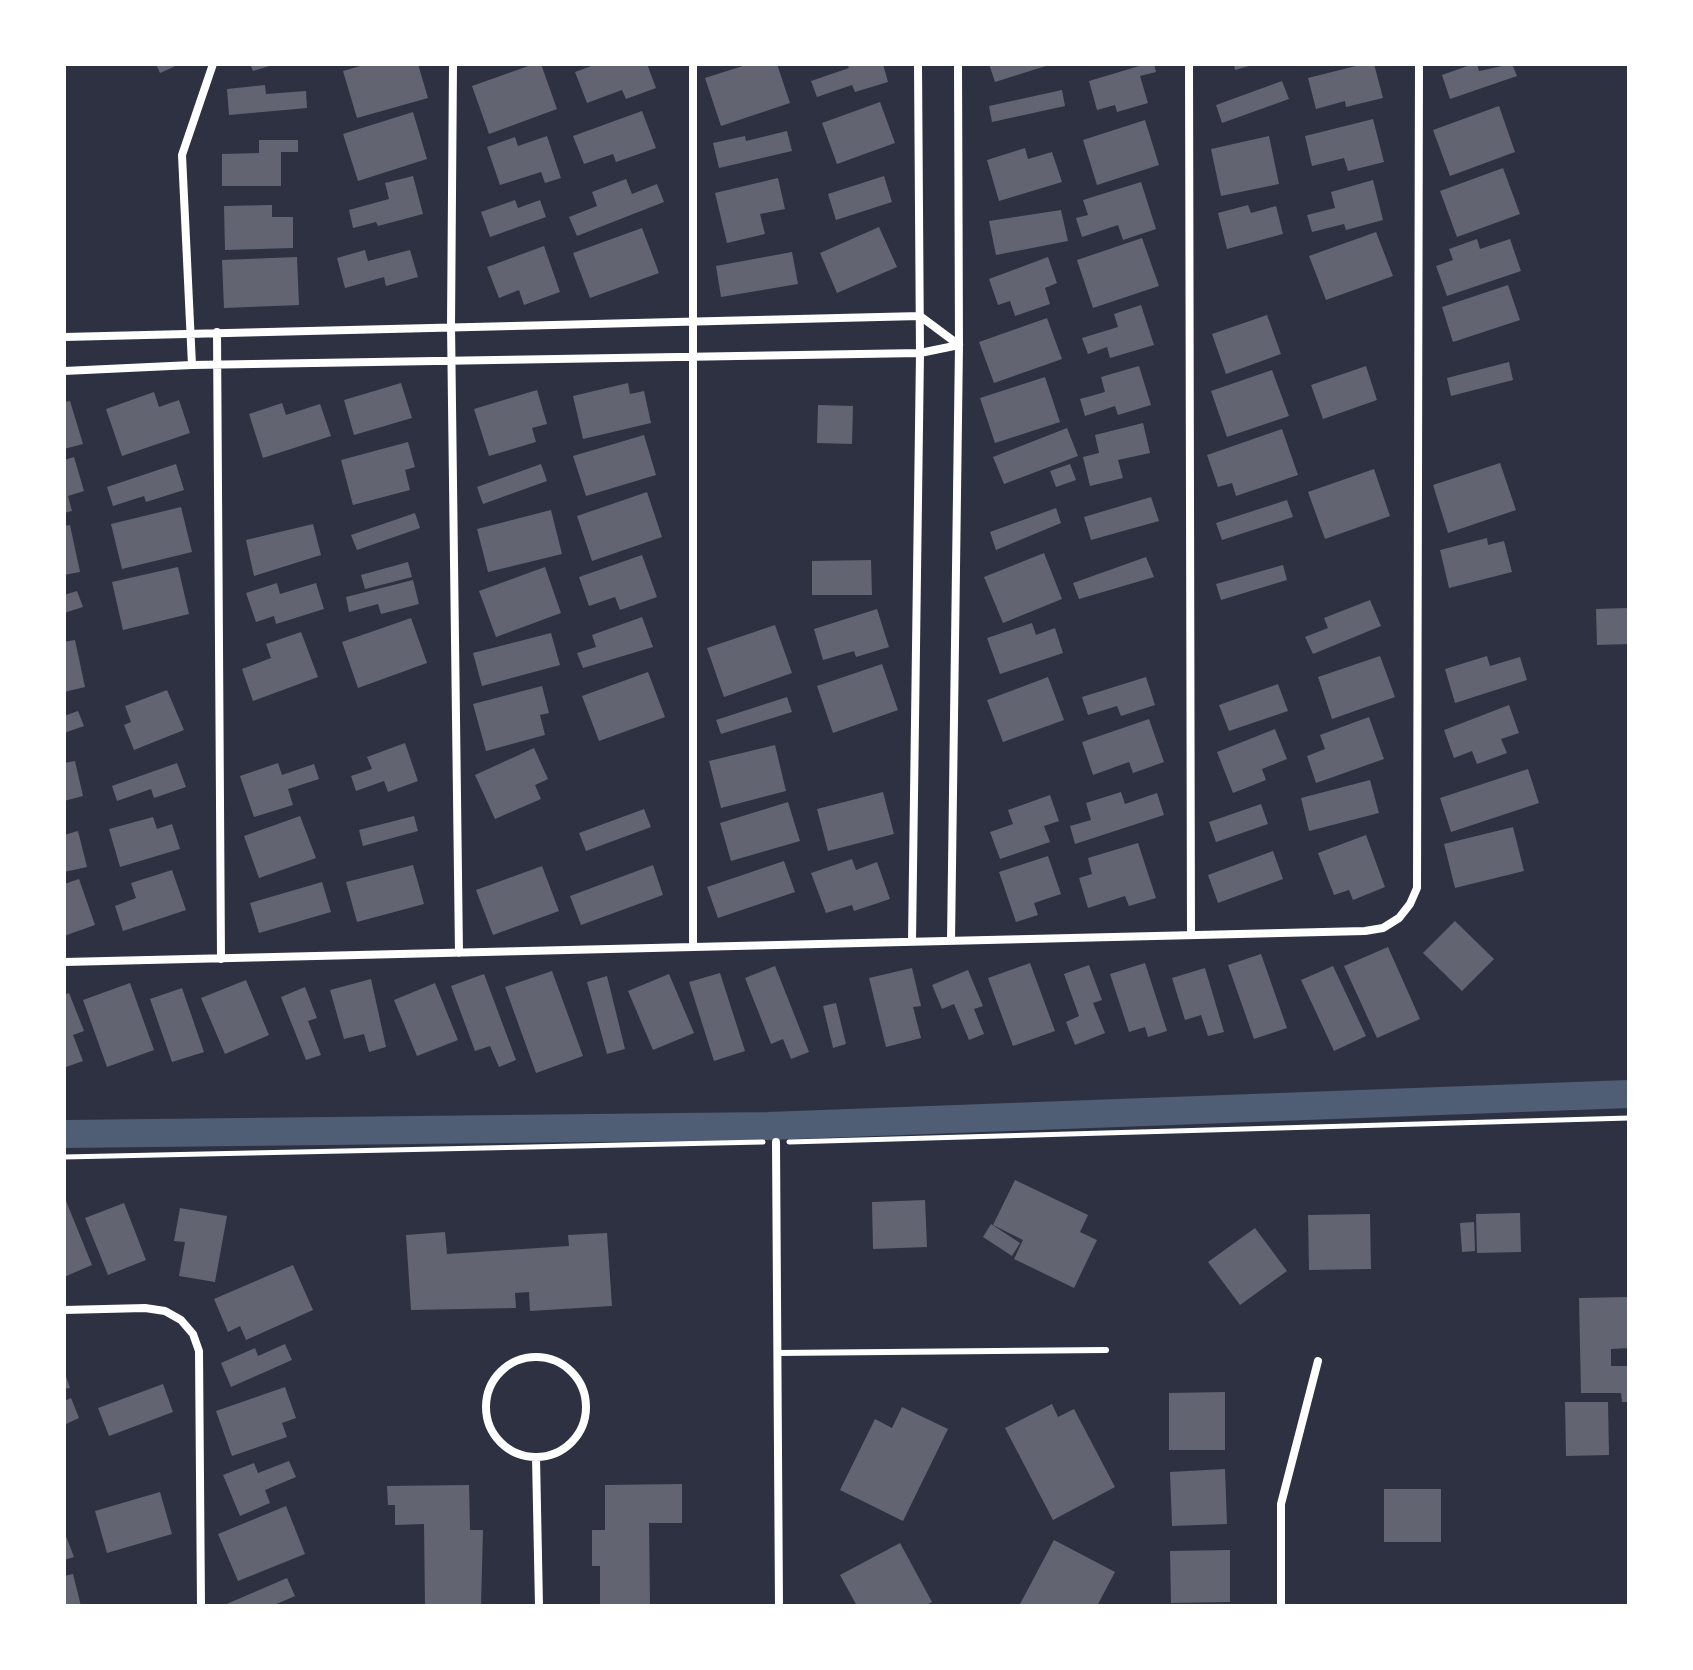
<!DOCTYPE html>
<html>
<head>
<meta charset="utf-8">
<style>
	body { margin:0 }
	#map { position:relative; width:1693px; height:1670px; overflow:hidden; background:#2d3142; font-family:Rubik,sans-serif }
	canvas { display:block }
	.frame { position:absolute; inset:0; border:66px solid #fff; pointer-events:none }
</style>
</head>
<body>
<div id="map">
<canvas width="1693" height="1670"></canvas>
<div class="frame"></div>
</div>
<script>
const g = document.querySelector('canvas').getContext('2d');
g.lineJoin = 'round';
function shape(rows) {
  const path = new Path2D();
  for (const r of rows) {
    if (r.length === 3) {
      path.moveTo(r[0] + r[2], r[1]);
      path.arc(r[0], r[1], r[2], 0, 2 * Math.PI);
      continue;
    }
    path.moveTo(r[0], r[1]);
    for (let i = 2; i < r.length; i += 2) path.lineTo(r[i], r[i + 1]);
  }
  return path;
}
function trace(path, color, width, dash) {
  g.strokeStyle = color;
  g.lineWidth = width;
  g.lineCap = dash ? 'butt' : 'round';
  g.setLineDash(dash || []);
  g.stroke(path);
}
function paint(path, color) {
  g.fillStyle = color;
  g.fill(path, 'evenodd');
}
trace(shape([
	[64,1134,768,1126,1629,1094]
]), '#4f5d75', 28);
paint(shape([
	[156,64,180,64,160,73],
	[250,64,273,64,273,65,253,71],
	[368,64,418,64,428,98,357,118,343,71],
	[534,64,541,64,557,109,489,134,472,86],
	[597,64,647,64,656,88,626,99,622,90,587,103,575,72],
	[749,64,777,64,790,103,721,126,705,78],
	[847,64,883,64,888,82,855,92,852,85,817,97,811,81,849,68],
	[989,64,1049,64,1049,65,995,82],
	[1146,64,1154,64,1156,72,1140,76,1148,103,1117,112,1115,105,1097,110,1089,81],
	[1234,64,1253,64,1253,65,1235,70],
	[1364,64,1374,64,1383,98,1346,107,1345,101,1316,109,1308,78],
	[1473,64,1477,64,1479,71,1512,64,1517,76,1450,99,1442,75],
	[1282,81,1289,99,1222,123,1216,105],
	[265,85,266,94,306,91,307,108,229,115,227,89],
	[1062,90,1065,106,992,122,989,106],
	[880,102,895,143,837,164,822,123],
	[1499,106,1515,152,1450,176,1433,130],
	[642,111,656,148,616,162,613,154,584,164,573,136],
	[413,112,427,159,358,181,343,134],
	[1373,119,1384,162,1348,171,1344,158,1312,166,1305,136],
	[1145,120,1159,165,1097,185,1083,140],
	[787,131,792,151,719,168,713,143,745,136,746,141],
	[547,136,561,178,545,183,541,172,500,185,487,147,515,137,518,146],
	[1269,136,1279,184,1221,196,1211,149],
	[259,140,298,140,298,152,281,152,281,186,222,186,222,154,259,153],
	[1025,148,1028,159,1052,152,1062,182,999,201,987,160],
	[1503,168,1520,214,1457,237,1440,191],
	[413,176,423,214,378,226,376,222,353,228,349,210,389,199,385,183],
	[884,176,892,202,836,220,828,194],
	[778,178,785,209,760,214,765,234,727,243,715,193],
	[626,179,632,194,657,184,664,202,577,236,569,217,597,206,592,192],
	[1373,180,1383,220,1346,230,1344,224,1312,232,1307,215,1335,208,1331,192],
	[1141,182,1156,229,1123,240,1118,225,1082,237,1076,218,1088,215,1083,200],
	[515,200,518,208,540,200,546,217,490,237,481,212],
	[272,205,272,217,293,217,293,248,225,250,224,206],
	[1248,205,1251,213,1276,206,1283,234,1227,249,1218,213],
	[1061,210,1068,241,996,255,989,221],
	[879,227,897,267,837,293,820,253],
	[642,228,659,273,590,298,573,253],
	[1376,232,1393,276,1326,300,1309,256],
	[1142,238,1159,286,1093,308,1077,260],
	[1477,239,1480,249,1510,239,1521,271,1447,296,1436,266,1453,260,1449,249],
	[544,246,560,292,524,305,519,290,499,298,487,267],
	[365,250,368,261,410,250,418,277,386,286,384,277,345,288,337,258],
	[792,252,798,284,721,297,716,266],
	[297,257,299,305,224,308,222,260],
	[1048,257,1057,283,1045,288,1050,304,1015,316,1010,301,998,305,989,279],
	[1508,285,1520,320,1453,342,1442,307],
	[1141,305,1154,345,1110,358,1107,347,1088,354,1082,338,1118,327,1114,314],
	[1267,315,1281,354,1226,374,1212,334],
	[1047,318,1062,359,994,383,979,342],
	[1509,362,1513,380,1451,396,1447,378],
	[1139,366,1151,405,1118,415,1115,406,1085,416,1080,399,1105,392,1101,377],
	[1366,366,1377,400,1323,419,1311,385],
	[1272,370,1289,416,1227,437,1211,391],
	[1045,377,1060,422,995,443,980,398],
	[401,383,412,418,354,435,344,400],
	[628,383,630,394,644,391,651,423,583,439,573,396],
	[537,390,547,424,532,428,536,442,489,456,474,409],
	[154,392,159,407,179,400,190,433,122,456,106,409],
	[70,401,83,444,64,449,64,402],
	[282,403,286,415,320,404,331,436,263,458,249,414],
	[818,405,853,406,852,444,817,443],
	[1143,423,1150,453,1118,460,1123,478,1090,486,1083,457,1099,453,1095,435],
	[1067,428,1078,456,1004,484,993,457],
	[1282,429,1298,475,1236,496,1232,483,1218,487,1207,455],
	[644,435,656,475,586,496,573,456],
	[408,442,415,467,405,470,410,490,353,505,341,460],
	[74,457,84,491,68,496,72,511,64,513,64,460],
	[1500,463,1516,510,1448,533,1433,485],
	[176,464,184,490,146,502,144,496,113,506,107,487],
	[541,464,547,481,483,504,477,487],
	[1070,464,1076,480,1056,487,1050,471],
	[1374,469,1390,516,1325,539,1308,492],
	[647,492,662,537,592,561,577,516],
	[1151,497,1159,521,1091,540,1084,517],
	[1287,500,1293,517,1222,540,1216,523],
	[181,507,192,552,122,569,111,524],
	[1056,508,1061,523,996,550,990,532],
	[551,510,562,554,488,572,477,529],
	[415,513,420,528,357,550,351,535],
	[313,524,321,555,254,576,246,540],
	[70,525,80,572,64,575,64,526],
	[1487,538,1488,545,1504,541,1512,572,1449,588,1440,550],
	[1044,553,1062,599,1003,623,984,577],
	[642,555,657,597,620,610,615,597,589,606,579,577],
	[1146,557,1154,577,1079,599,1073,583],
	[871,560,872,595,812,595,812,561],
	[408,562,412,577,365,589,361,575],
	[1283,565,1287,580,1221,600,1216,584],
	[178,567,189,614,123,630,112,582],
	[545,567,561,613,496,637,479,591],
	[413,580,419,604,381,614,378,604,349,612,346,597],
	[277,583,280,594,316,583,324,609,276,624,274,616,256,622,246,593],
	[77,591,83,607,64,613,64,595],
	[1370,600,1381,626,1313,654,1305,637,1328,628,1324,618],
	[1629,608,1629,644,1597,645,1596,609],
	[877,609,889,647,856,657,854,651,823,660,814,629],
	[642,617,653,647,583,668,577,653,596,647,592,635],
	[411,618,427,663,358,688,342,642],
	[1032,623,1036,635,1055,628,1063,653,1000,674,987,638],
	[775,625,792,673,724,697,707,648],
	[301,632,318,677,253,701,242,669,271,658,266,644],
	[551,633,560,665,482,686,473,653],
	[75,640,85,687,64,692,64,642],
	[1380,656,1395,697,1332,719,1318,677],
	[1487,656,1490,666,1520,657,1527,680,1455,703,1445,669],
	[882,664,898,710,833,733,817,686],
	[648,672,665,717,599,741,582,696],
	[1048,677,1064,720,1003,742,987,700],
	[1146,677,1155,705,1121,716,1117,706,1088,715,1082,697],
	[1278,684,1288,711,1229,731,1219,705],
	[542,686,549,713,540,715,545,735,486,751,473,704],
	[167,690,184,730,134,750,124,725,131,722,125,706],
	[787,697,792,712,721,734,716,720],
	[1509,705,1519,733,1501,739,1507,753,1477,764,1472,751,1454,758,1444,730],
	[78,711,84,726,64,733,64,716],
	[1369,717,1384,759,1316,783,1307,756,1325,749,1320,735],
	[1149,719,1164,762,1133,773,1129,762,1093,775,1082,742],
	[1275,729,1287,759,1262,769,1266,780,1233,793,1217,752],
	[405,743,418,781,388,792,384,781,356,791,351,776,372,769,367,757],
	[775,745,786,791,721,808,709,761],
	[534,748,548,779,535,785,541,799,495,819,475,775],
	[75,761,83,796,64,801,64,763],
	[177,763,186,787,154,798,151,789,117,801,112,786],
	[278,763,282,775,314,764,319,779,288,789,293,805,254,817,240,776],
	[1528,769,1539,803,1451,832,1440,798],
	[1370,780,1379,813,1309,831,1301,798],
	[883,792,894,834,828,851,817,809],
	[1121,792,1125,804,1157,793,1164,815,1075,844,1070,826,1091,820,1086,803],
	[1050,795,1059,821,1044,826,1050,842,1000,859,990,832,1013,824,1008,810],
	[788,802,800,841,731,861,720,823],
	[1261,804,1268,824,1216,842,1209,822],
	[644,809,651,827,586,851,579,833],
	[300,816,316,858,259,878,244,836],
	[414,816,418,831,363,846,359,830],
	[153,817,157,829,172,824,180,849,120,867,109,829],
	[1513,827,1524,871,1455,888,1444,844],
	[78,831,87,867,64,872,64,835],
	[1366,835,1385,887,1353,900,1349,890,1334,895,1318,853],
	[1138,843,1156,898,1129,906,1125,896,1088,908,1079,878,1092,874,1088,858],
	[1273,851,1283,879,1218,903,1208,875],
	[1048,856,1061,894,1034,903,1038,915,1016,922,999,872],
	[852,859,856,870,877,862,890,899,854,911,852,905,826,913,811,873],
	[784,861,795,892,718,918,707,887],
	[413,865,424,904,357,922,346,882],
	[653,865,663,895,581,925,570,896],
	[542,866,559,911,493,935,476,890],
	[172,870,186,910,123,931,115,906,136,898,131,883],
	[79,879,95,925,64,936,64,884],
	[322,882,331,912,259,933,250,903],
	[1455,921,1494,959,1462,991,1423,953],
	[1388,947,1420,1019,1377,1038,1344,966],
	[1261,954,1287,1028,1254,1039,1228,965],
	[1030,963,1055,1031,1013,1046,988,978],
	[1145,963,1167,1031,1148,1037,1145,1027,1129,1032,1110,974],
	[1089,965,1102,1000,1093,1003,1105,1033,1075,1045,1066,1022,1079,1016,1064,974],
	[775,966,809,1052,791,1059,783,1039,771,1044,745,978],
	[1333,966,1366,1036,1334,1051,1301,980],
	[912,968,921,1006,913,1007,921,1038,886,1047,869,978],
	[1205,968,1224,1032,1208,1036,1201,1015,1185,1020,1172,978],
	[968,970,983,1006,974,1009,984,1034,969,1040,954,1004,942,1009,932,985],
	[552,971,583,1056,536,1073,505,987],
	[720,973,745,1051,714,1061,689,982],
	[484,974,516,1060,499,1067,490,1046,475,1051,451,986],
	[669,974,694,1033,653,1050,628,991],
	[607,976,625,1049,607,1054,587,982],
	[371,979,386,1047,369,1052,364,1034,344,1039,330,990],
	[246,980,269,1035,225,1054,201,998],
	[130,983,154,1050,107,1067,83,1000],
	[435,983,458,1040,417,1056,394,1000],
	[305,987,317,1018,308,1021,321,1055,306,1060,281,997],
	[182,988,204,1052,172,1062,150,999],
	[69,993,84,1031,73,1035,83,1061,66,1067,64,995],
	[836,1003,846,1044,833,1048,823,1006],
	[1015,1180,1088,1215,1080,1232,1097,1240,1074,1288,1014,1259,1023,1240,993,1225],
	[64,1196,92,1265,64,1277],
	[925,1200,927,1247,873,1249,872,1202],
	[124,1203,146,1260,108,1275,85,1218],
	[180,1208,227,1216,215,1282,179,1276,185,1242,174,1241],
	[1520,1213,1521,1252,1477,1253,1476,1214],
	[1370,1214,1371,1269,1309,1270,1308,1215],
	[1474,1222,1475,1251,1462,1252,1460,1223],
	[991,1224,1020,1243,1012,1256,983,1237],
	[1255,1228,1287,1271,1240,1305,1208,1262],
	[445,1232,447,1254,569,1246,568,1235,607,1233,612,1306,530,1311,529,1292,515,1293,516,1308,411,1310,406,1235],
	[293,1265,313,1310,246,1340,240,1326,228,1332,214,1299],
	[1629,1297,1629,1348,1611,1349,1611,1366,1629,1366,1629,1402,1622,1402,1621,1393,1581,1393,1579,1298],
	[285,1344,292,1360,231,1387,221,1363,255,1348,258,1356],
	[64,1371,70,1388,64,1389],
	[163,1384,173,1412,109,1436,98,1408],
	[285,1387,296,1418,282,1423,287,1437,232,1456,216,1411],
	[1225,1392,1225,1450,1169,1450,1169,1393],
	[71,1398,79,1418,64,1425,64,1401],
	[1565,1402,1608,1402,1609,1455,1566,1456],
	[1052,1404,1058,1417,1074,1409,1115,1487,1053,1520,1005,1428],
	[902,1407,948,1429,903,1521,840,1490,875,1419,892,1428],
	[289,1461,296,1477,265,1490,270,1503,240,1516,223,1475,254,1463,258,1473],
	[1225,1469,1227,1524,1172,1526,1170,1472],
	[682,1484,682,1523,649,1523,650,1606,600,1606,600,1566,592,1566,592,1530,605,1530,605,1485],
	[469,1485,470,1530,483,1530,481,1606,425,1606,424,1524,395,1525,395,1505,388,1505,387,1486],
	[1384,1489,1441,1489,1441,1542,1384,1542],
	[160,1492,172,1534,107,1553,95,1511],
	[286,1506,305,1554,238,1581,218,1534],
	[64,1531,74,1557,64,1560],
	[1054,1540,1115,1572,1097,1606,1019,1606],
	[900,1543,932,1602,925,1606,857,1606,840,1575],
	[1230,1550,1230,1602,1171,1603,1170,1551],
	[73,1574,81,1606,64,1606,64,1576],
	[287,1578,295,1596,272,1606,222,1606]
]), '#626471');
trace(shape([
	[789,1142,1629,1118],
	[64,1157,763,1142]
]), '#fff', 5);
trace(shape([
	[777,1353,1106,1350]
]), '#fff', 6);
trace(shape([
	[453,64,451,325,459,953],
	[693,64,693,947],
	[1189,64,1191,935],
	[217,332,221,959],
	[64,337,920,316,959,345],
	[192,365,182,155,213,64],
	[64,371,192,365,920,353,959,345],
	[951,941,959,345,958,64],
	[912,942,920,353,918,64],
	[64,962,1365,931,1383,928,1399,918,1410,904,1417,888,1419,64],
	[776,1142,779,1606],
	[64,1310,145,1308,165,1311,181,1320,193,1334,199,1351,201,1606],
	[536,1407,50],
	[536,1457,539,1606],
	[1281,1606,1281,1504,1318,1361]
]), '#fff', 8);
</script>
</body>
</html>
